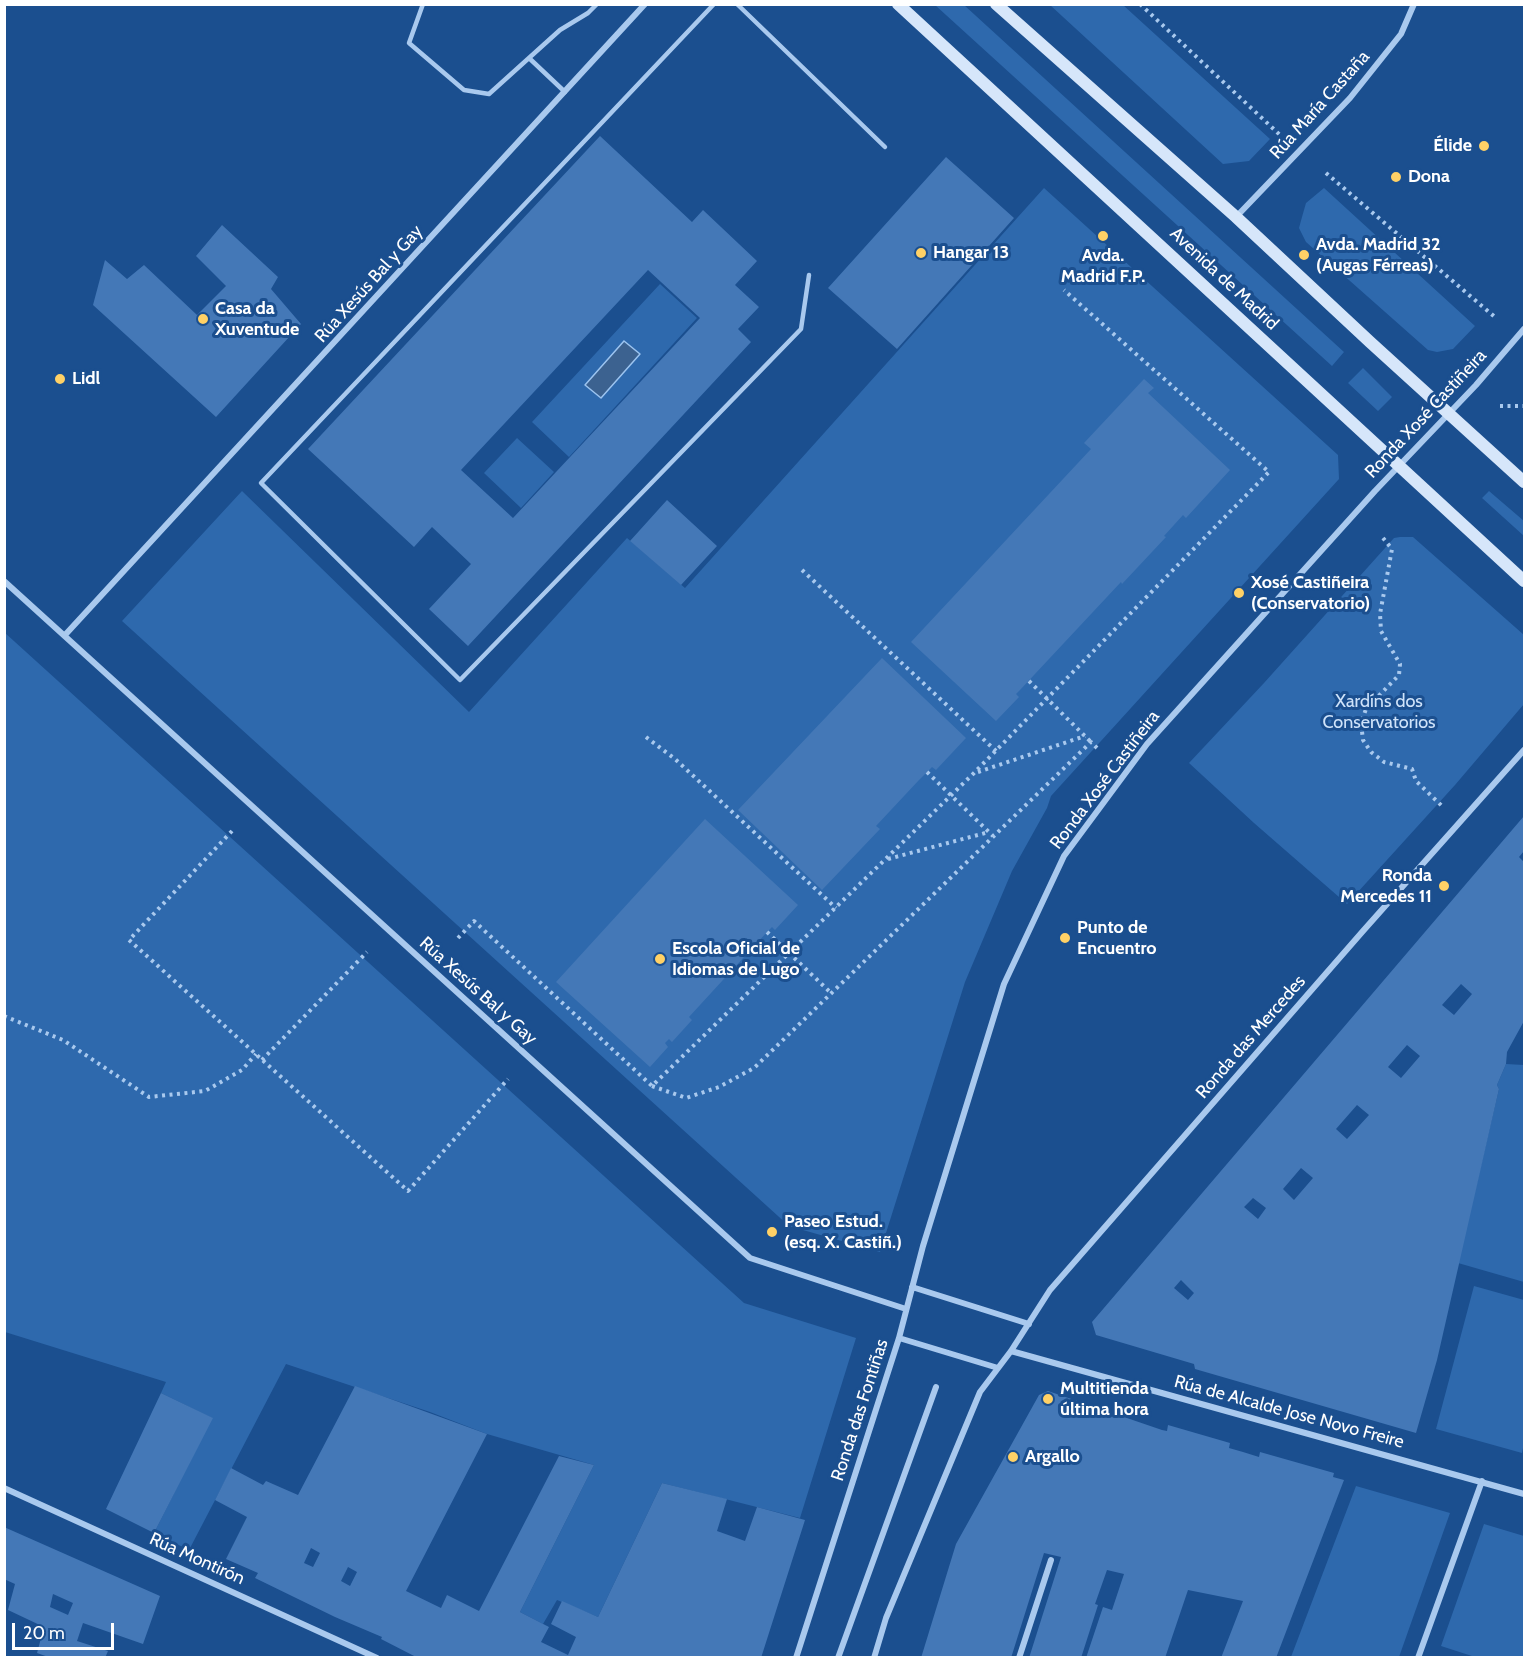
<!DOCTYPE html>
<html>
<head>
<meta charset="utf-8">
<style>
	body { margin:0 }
	#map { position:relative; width:1529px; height:1662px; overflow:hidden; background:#1b4f8f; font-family:Cabin,sans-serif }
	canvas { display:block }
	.frame { position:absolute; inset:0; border:6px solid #fff; pointer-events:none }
	.scale { position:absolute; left:12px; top:1623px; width:102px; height:27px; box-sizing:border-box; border:3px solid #fff; border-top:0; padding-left:8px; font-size:18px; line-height:21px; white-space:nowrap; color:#fff; -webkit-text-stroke:4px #1b4f8f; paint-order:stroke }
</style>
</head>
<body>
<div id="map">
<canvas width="1529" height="1662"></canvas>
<div class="frame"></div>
<div class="scale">20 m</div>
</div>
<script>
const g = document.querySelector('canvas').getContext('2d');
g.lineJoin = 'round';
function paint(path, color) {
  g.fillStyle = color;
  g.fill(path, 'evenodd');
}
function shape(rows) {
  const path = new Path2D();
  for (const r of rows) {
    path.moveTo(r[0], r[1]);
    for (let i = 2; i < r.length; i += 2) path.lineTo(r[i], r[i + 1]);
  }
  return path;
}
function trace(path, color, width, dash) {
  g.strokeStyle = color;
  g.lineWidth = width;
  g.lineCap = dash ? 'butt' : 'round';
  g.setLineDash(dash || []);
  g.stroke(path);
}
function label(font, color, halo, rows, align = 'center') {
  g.font = font + ' Cabin,sans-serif';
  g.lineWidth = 6;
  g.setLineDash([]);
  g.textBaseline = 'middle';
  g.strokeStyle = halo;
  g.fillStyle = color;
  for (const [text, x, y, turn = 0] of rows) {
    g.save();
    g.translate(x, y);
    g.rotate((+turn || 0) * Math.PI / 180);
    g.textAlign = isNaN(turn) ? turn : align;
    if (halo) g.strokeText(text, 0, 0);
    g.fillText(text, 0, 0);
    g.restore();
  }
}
paint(shape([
	[935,5,964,5,1344,352,1332,366],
	[1050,5,1123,5,1270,139,1249,161,1223,164],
	[1044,188,1338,455,1339,479,1051,796,1047,808,1012,871,965,982,880,1252,789,1226,122,621,242,491,469,712,627,538,685,588],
	[1324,188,1475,326,1453,349,1437,352,1428,350,1306,242,1299,228,1302,217,1306,203],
	[660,284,697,318,569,457,532,422],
	[1363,368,1392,397,1378,411,1348,383],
	[517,438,554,472,521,508,484,473],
	[1489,491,1524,521,1524,536,1482,498],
	[1400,537,1413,537,1524,635,1524,704,1455,785,1347,904,1254,823,1189,763,1264,683,1394,538],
	[4,632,744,1303,856,1338,800,1518,662,1483,598,1617,557,1600,543,1624,520,1612,594,1465,487,1434,430,1412,286,1364,189,1550,154,1533,212,1418,161,1393,166,1382,5,1332],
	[1506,1064,1524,1065,1524,1282,1458,1263,1499,1089,1497,1085],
	[1474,1286,1524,1300,1524,1443,1522,1453,1436,1429],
	[1356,1486,1450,1513,1399,1657,1291,1657],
	[1484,1524,1524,1536,1524,1657,1475,1657,1441,1646]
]), '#2e69ad');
const water = shape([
	[624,341,640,354,601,398,585,385,624,341]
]);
paint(water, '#3c6290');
trace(water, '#9cc4f0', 1.5);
paint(shape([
	[600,136,692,222,703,210,757,261,735,285,759,307,738,329,751,342,468,646,429,609,471,564,432,527,414,547,308,449],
	[648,270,700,318,513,518,461,470],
	[946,157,1014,218,897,349,828,288],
	[222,225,278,277,271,289,301,324,216,417,93,305,105,260,127,279,144,265,197,315,226,286,196,256],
	[1144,379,1154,388,1148,393,1230,470,1186,518,1183,515,1164,536,1166,537,1122,584,1121,582,1020,690,1016,694,1019,697,996,721,911,642,1091,449,1084,443],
	[667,500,717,546,681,585,630,541],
	[882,658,966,738,936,770,932,767,919,780,876,826,880,829,822,890,738,810],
	[1524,816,1524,851,1519,857,1524,862,1524,1021,1507,1052,1506,1064,1497,1085,1499,1089,1437,1360,1416,1433,1195,1369,1194,1364,1096,1335,1092,1322],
	[1461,984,1472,994,1454,1015,1442,1005],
	[1407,1045,1420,1056,1401,1078,1388,1067],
	[1357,1105,1369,1115,1347,1139,1336,1129],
	[1301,1168,1313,1178,1294,1200,1283,1189],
	[1253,1198,1266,1208,1258,1219,1244,1207],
	[1181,1280,1194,1293,1188,1300,1174,1288],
	[705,819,798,905,775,930,772,927,767,932,689,1017,692,1020,672,1042,669,1039,665,1043,668,1047,650,1067,556,982],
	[355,1386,487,1434,406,1591,441,1608,447,1595,479,1611,559,1456,594,1465,520,1612,549,1627,541,1642,568,1655,576,1637,551,1624,562,1601,598,1617,662,1483,727,1499,717,1531,745,1541,757,1507,805,1520,761,1658,418,1658,381,1639,382,1637,335,1617,255,1578,258,1573,226,1559,247,1517,215,1500,231,1468,263,1485,266,1481,298,1495],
	[311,1548,320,1553,313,1567,304,1563],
	[348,1567,357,1572,350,1586,341,1581],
	[1048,1391,1162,1430,1167,1431,1168,1425,1230,1443,1229,1448,1243,1452,1259,1457,1260,1452,1334,1473,1333,1477,1344,1480,1276,1658,1221,1658,1243,1601,1188,1590,1165,1658,1086,1658,1103,1607,1112,1610,1124,1574,1107,1570,1095,1604,1098,1605,1081,1658,1029,1658,1061,1557,1044,1553,1011,1658,921,1658,956,1544,1039,1395],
	[161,1393,213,1418,154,1533,106,1509],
	[4,1527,160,1596,143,1644,83,1623,77,1641,108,1651,105,1658,51,1658,37,1653,44,1627,8,1610,15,1584,4,1579],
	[53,1594,73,1603,68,1615,50,1607]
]), '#4478b7');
trace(shape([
	[1140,4,1280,135],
	[1326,173,1496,318],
	[1500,406,1524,406],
	[1383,538,1392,549,1380,614,1381,631,1400,664,1399,675,1366,709,1361,723,1363,740,1371,752,1384,762,1412,769,1416,781,1443,807],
	[802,570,996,751],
	[646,737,675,759,836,908],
	[978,772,1085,736],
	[232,831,129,940,408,1191,508,1079],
	[888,859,989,832],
	[458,938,474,921,652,1086,974,773,1269,472,1064,290],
	[4,1016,63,1040,149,1097,205,1091,242,1070,256,1054],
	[262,1060,367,952],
	[652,1086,686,1098,719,1087,754,1068,1091,742,1099,750]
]), '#a9c9ee', 4, [3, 4.5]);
trace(shape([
	[423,4,409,43,464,90,489,94,560,30,588,13,597,4],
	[714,4,261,483,460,680,801,329,809,275],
	[737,4,885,147],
	[529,58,565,92]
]), '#a9c9ee', 4.5);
trace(shape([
	[1236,217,1350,98,1401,34,1414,4],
	[4,581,750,1258,906,1309],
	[65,635,645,4],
	[912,1287,1029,1324],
	[899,1338,998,1368],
	[1011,1351,1524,1494],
	[4,1488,377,1658],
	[796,1658,899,1338,923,1246,1004,984,1064,856,1147,744,1375,491,1476,385,1524,329],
	[838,1658,936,1387],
	[874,1658,886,1618,980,1392,1011,1351,1050,1290,1363,931,1524,750],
	[1019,1658,1051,1560],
	[1418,1658,1482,1481]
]), '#a9c9ee', 6);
trace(shape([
	[898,4,1524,581],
	[996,4,1236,217,1370,342,1524,482]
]), '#d6e6fa', 12);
trace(shape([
	[1029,681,1091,742],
	[927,772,993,836],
	[767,932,831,993]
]), '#a9c9ee', 4, [3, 4.5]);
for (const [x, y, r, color] of [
	[1484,146,6,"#ffd166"],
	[1396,177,6,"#ffd166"],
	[1103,236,6,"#ffd166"],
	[921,253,6,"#ffd166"],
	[1304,255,6,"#ffd166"],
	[203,319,6,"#ffd166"],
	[60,379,6,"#ffd166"],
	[1239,593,6,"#ffd166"],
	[1444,886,6,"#ffd166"],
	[1065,938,6,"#ffd166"],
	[660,959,6,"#ffd166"],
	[772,1232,6,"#ffd166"],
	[1048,1399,6,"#ffd166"],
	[1013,1457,6,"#ffd166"]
]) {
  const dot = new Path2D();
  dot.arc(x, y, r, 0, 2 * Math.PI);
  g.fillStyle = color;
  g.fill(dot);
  trace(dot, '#1b4f8f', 2);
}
label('18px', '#fff', '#1b4f8f', [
	["Rúa María Castaña",1320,105,-48],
	["Avenida de Madrid",1224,279,43],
	["Rúa Xesús Bal y Gay",369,284,-48],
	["Ronda Xosé Castiñeira",1426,414,-47],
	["Ronda Xosé Castiñeira",1105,780,-53],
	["Rúa Xesús Bal y Gay",478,991,42],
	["Ronda das Mercedes",1251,1037,-49],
	["Ronda das Fontiñas",860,1410,-72],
	["Rúa de Alcalde Jose Novo Freire",1289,1412,15],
	["Rúa Montirón",197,1559,24]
]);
label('bold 18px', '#fff', '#1b4f8f', [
	["Élide",1472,146,"right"],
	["Dona",1408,177],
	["Avda. Madrid 32",1316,245],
	["(Augas Férreas)",1316,266],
	["Hangar 13",933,253],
	["Avda.",1103,256,"center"],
	["Madrid F.P.",1103,277,"center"],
	["Casa da",215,309],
	["Xuventude",215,330],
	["Lidl",72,379],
	["Xosé Castiñeira",1251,583],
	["(Conservatorio)",1251,604],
	["Ronda",1432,876,"right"],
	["Mercedes 11",1432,897,"right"],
	["Punto de",1077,928],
	["Encuentro",1077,949],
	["Escola Oficial de",672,949],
	["Idiomas de Lugo",672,970],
	["Paseo Estud.",784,1222],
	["(esq. X. Castiñ.)",784,1243],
	["Multitienda",1060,1389],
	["última hora",1060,1410],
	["Argallo",1025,1457]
], 'left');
label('18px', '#cfe3fa', '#1b4f8f', [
	["Xardíns dos",1379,702],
	["Conservatorios",1379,723]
]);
</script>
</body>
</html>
